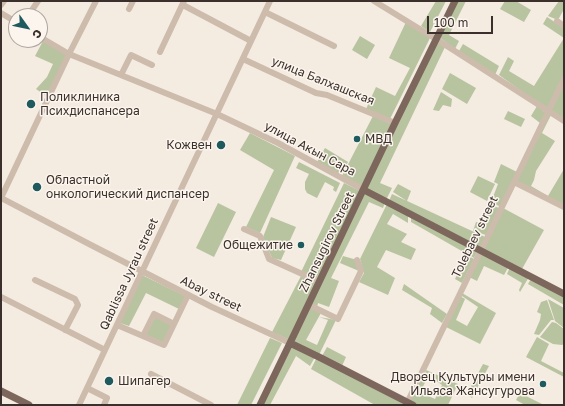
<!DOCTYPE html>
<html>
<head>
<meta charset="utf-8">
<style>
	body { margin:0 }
	#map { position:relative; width:565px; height:406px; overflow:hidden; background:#f4ebe1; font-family:"Golos Text",sans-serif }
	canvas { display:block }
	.frame { position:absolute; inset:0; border:2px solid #3b302b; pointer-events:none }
	.north { position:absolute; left:8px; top:8px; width:40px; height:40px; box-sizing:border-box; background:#fbf5ee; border:1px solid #aea6a0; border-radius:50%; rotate:123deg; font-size:11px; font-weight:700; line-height:16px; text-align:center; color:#3b302b }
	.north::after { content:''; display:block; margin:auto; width:14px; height:18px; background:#1f5a5e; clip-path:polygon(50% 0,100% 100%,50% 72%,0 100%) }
	.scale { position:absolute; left:427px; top:16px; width:66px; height:18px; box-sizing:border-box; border:2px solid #3b302b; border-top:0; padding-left:5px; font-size:12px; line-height:14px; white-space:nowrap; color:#3b302b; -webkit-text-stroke:3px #fbf5ee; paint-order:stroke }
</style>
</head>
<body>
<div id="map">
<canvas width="565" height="406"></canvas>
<div class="frame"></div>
<div class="north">С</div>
<div class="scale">100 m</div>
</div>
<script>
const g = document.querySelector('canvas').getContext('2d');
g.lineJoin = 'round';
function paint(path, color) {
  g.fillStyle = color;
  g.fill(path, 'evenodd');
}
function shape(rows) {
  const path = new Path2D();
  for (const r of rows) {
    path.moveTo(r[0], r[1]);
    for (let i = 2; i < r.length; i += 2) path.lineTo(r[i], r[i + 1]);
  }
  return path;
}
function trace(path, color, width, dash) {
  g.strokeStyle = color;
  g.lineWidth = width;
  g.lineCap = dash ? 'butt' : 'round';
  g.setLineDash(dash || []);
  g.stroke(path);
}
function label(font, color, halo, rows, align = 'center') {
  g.font = font + ' "Golos Text",sans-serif';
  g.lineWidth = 3;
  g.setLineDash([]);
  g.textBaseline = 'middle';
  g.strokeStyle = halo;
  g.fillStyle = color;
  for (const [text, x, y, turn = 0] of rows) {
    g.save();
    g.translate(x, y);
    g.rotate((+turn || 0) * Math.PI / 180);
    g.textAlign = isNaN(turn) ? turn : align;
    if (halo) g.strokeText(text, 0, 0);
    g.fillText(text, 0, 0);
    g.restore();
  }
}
paint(shape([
	[436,1,446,1,430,32,421,26],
	[457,1,466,1,449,35,459,41,455,49,439,37],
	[505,1,516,1,531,10,524,22,500,9],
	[559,1,564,2,564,12,563,11,558,20,548,16],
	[547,17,564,28,564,75,547,109,499,75,508,57,514,61,509,71,534,86,564,38,543,24],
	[406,22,431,36,390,119,366,109,376,87,395,96,410,68,389,58],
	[360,36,375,45,367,59,352,50],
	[43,41,67,55,46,96,36,89,47,77,53,64,35,56],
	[436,41,445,47,380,183,392,188,386,200,366,189],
	[463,44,499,66,495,75,459,51],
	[450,73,476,88,467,104,442,89],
	[564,80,564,118,551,110],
	[441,92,452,99,451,107,443,105,439,111,433,110],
	[537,106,546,113,540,123,531,116],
	[508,111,525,119,521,127,504,119],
	[548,113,551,115,542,133,555,141,536,171,534,180,531,186,548,196,564,169,564,207,515,182],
	[373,116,393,124,363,187,342,176],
	[250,133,295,156,260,233,246,227,274,170,240,150],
	[325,148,348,162,340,175,317,162],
	[299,162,340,183,336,192,333,190,334,187,325,182,317,198,307,193,305,189,305,182,309,174,296,168],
	[501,164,517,172,501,207,491,202,498,184,494,182],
	[478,176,495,184,487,201,470,192],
	[344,183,360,191,318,279,301,272],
	[398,184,411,191,407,201,393,192],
	[365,192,385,202,383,208,369,202,331,278,339,281,329,307,318,303,316,311,321,313,306,340,317,345,328,320,319,317,336,320,319,355,293,342],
	[392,194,485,237,480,248,389,201],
	[218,203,236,212,214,257,196,248],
	[387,204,408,215,408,223,393,214,387,224,407,234,401,242,416,249,411,260,386,250,377,267,395,278,388,295,359,282,364,273,360,259],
	[488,204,499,208,486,235,473,231,476,222,481,223],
	[503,208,544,230,522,269,482,249],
	[411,216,478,250,474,258,411,222],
	[271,217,296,227,281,260,272,258,263,237],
	[481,252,509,266,504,275,484,266,477,281,469,277],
	[467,255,474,259,462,283,455,279],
	[343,256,357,260,359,271,340,263],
	[510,267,529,277,520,292,519,290,522,283,507,274],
	[142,275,185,296,179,309,146,293,129,326,120,323],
	[301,276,317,283,290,340,272,332],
	[532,277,564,296,564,305,528,284],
	[404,284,447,314,442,323,430,314,432,308,402,290],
	[462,293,496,313,480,344,446,327,460,296,465,299,456,320,467,326,478,307,462,296],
	[548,299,564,308,564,328,555,321],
	[547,300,554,320,551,320,539,335,534,334,540,320,541,314,537,312,541,302],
	[156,316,172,324,163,343,146,335],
	[552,322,556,323,564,329,564,344,562,345,553,344,540,337],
	[537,337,549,344,541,361,564,373,564,377,526,357],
	[270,338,282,343,251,405,237,405],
	[291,345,315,357,310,366,296,356,270,405,261,405],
	[327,347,346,357,342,366,322,356],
	[317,357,405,403,403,405,375,405,311,369],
	[483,364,489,366,472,398,467,394],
	[426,370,458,384,448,405,415,405,409,402,423,374,428,377,420,392,435,399,442,385,425,373],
	[520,393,544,405,525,405,516,400]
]), '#b8c4a0');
trace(shape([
	[374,1,436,39,564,121],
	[1,5,4,1],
	[183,5,251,41],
	[129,9,133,1],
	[265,12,334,46],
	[1,13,16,22],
	[28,16,38,1],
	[557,21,564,26],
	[40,37,69,54,217,114,278,143,364,190],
	[160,52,184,1],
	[243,59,316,93,327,95,395,123],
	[121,75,131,55,152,65],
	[514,182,564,207],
	[1,198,91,245,212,307,290,343],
	[1,198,69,54,96,1],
	[244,229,260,236,269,259,320,282],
	[35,280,75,299,78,305,65,330],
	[1,297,105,350],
	[309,305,338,319,361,271,357,260],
	[117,325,164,345,188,295],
	[143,336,154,314,174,324],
	[151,374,211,405],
	[87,388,107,398,104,405],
	[79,405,270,1],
	[406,405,564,79]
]), '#cdbbac', 6);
trace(shape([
	[364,190,564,294],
	[290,343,321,358,413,405],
	[1,391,29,405],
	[260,405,290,343,395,123,455,1]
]), '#7d675c', 7);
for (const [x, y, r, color] of [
	[31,104,5,"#1f5a5e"],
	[357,139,4,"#1f5a5e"],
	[221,145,5,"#1f5a5e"],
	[37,187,5,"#1f5a5e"],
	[301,245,4,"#1f5a5e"],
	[109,381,5,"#1f5a5e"],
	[543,384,4,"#1f5a5e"]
]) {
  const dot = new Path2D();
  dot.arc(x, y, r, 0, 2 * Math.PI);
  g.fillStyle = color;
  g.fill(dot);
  trace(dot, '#fbf5ee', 1.5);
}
label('12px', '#3b302b', '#fbf5ee', [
	["улица Балхашская",323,81,22],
	["улица Акын Сара",310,149,28],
	["Tolebaev street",475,237,-64],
	["Zhansugirov Street",327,242,-64],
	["Qablissa Jyrau street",129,274,-65],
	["Abay street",211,294,26]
]);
label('12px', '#3b302b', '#fbf5ee', [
	["Поликлиника",40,97],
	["Психдиспансера",40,111],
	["МВД",365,139],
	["Кожвен",212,145,"right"],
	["Областной",46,180],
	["онкологический диспансер",46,194],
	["Общежитие",293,245,"right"],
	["Дворец Культуры имени",535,377,"right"],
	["Ильяса Жансугурова",535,391,"right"],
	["Шипагер",118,381]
], 'left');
</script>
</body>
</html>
